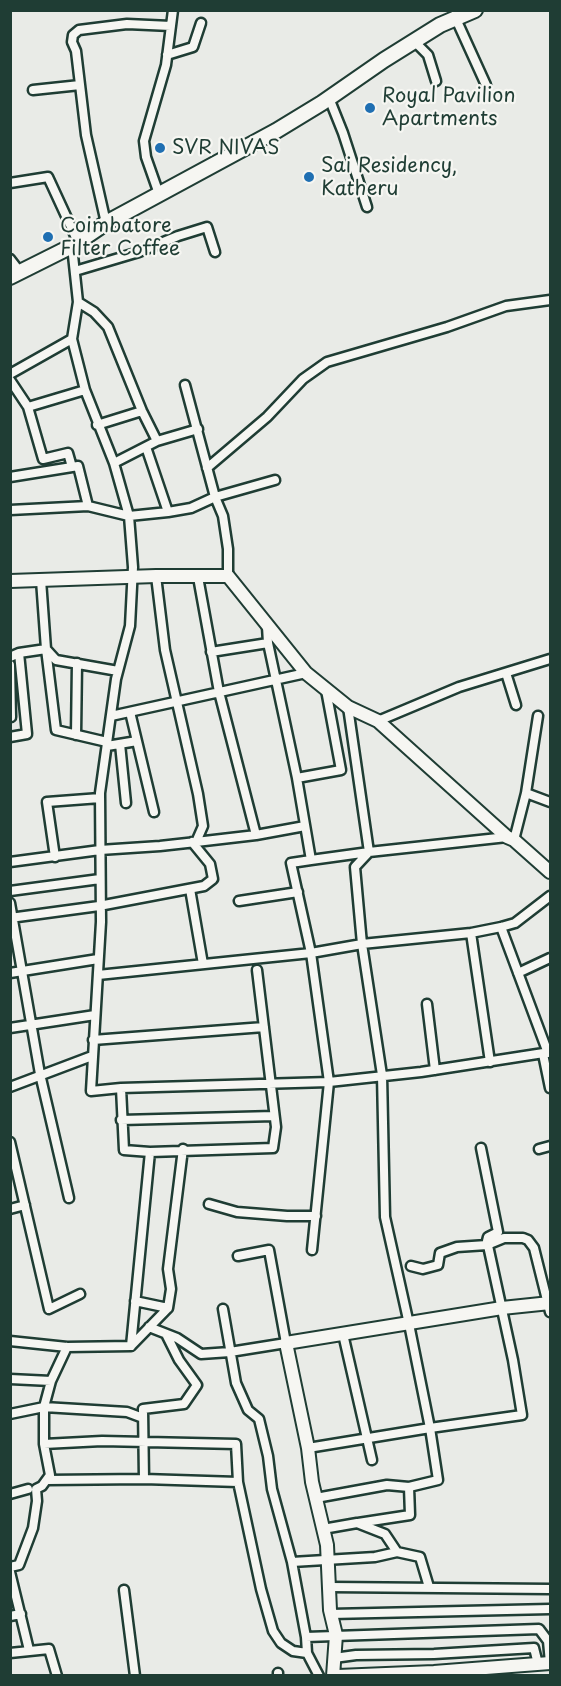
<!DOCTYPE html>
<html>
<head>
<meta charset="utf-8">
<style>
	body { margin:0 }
	#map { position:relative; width:561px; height:1686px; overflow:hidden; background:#e9ebe7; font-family:"Playpen Sans",sans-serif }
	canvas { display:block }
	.frame { position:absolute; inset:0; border:12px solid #1f3d34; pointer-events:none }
</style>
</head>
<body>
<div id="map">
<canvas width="561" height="1686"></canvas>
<div class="frame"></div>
</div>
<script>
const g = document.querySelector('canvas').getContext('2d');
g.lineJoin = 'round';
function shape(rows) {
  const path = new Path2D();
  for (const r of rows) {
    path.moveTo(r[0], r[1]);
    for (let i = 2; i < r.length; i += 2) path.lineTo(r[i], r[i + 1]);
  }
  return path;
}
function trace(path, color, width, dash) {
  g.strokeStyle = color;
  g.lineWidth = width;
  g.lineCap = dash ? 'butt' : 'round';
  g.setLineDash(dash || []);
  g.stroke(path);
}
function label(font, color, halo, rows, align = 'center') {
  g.font = font + ' "Playpen Sans",sans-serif';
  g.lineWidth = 4.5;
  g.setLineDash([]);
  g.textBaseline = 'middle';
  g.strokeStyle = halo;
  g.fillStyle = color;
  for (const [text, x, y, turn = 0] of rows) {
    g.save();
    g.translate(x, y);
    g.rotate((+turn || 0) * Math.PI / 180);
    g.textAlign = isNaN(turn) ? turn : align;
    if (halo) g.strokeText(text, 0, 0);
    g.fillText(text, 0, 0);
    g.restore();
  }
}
const minor = shape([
	[456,19,486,85],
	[414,41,428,55,436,81],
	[167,55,193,47,201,23],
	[33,90,80,85],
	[329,98,343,133,367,207],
	[10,183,48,177,78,242],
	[159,194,146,157,144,141,166,65,173,10],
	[106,223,86,135,76,51,72,42,73,35,79,30,127,24,171,26],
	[72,246,78,302,72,339,85,390,114,463,129,516,133,567,130,626,116,679,100,793,101,922,91,1091,121,1088,329,1082,421,1072,550,1052],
	[10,259,20,272],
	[75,271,139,252,178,236,207,227,215,252],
	[78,302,94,312,108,327,142,411,157,441,114,463],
	[10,374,72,339],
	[10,380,28,407,43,459,68,453,72,467,78,466,88,506],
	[185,385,215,497,223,516,228,549,228,576],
	[28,407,85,390],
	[97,425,142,411],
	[157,441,198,429],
	[146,447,168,512],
	[207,468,267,417,303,379,327,362,447,327,506,306,550,300],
	[10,477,72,467],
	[10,510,88,506,129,516,168,512,191,508,215,497,275,480],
	[198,577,219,692,256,835,305,826],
	[41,580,46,649,56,730,107,742],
	[211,652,268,643],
	[10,657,19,653,46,649,56,660,118,671],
	[10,665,11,717],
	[506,673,516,705],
	[348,707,369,852,507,837],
	[130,712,154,812],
	[111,716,306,673],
	[378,721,459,687,550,659],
	[76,735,77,663],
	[10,737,27,734,19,653],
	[120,744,126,803],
	[107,746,137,741],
	[297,778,341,770,326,690],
	[526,793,538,716],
	[514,840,526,793,550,802],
	[196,842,256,835],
	[55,857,47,802,100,798],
	[311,860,291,863,311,953,329,1082,312,1250],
	[10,862,100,850,160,846,196,842,203,826,198,794,165,650,156,576],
	[190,889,203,964],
	[10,891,100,879],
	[239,901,298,892],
	[10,903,40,1074,69,1198],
	[10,918,99,906,204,886,213,879,210,864,192,842],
	[501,927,548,1053],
	[471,933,490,1062],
	[10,973,98,959],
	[518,973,550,958],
	[98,975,311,953,362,944,355,867,369,852,311,860,297,778,268,643,267,626],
	[427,1004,435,1070],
	[10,1028,95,1015],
	[93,1040,264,1027],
	[543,1054,550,1088],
	[10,1087,92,1056],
	[121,1088,124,1150,150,1152,273,1148,276,1127,257,970],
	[121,1120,274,1116],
	[10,1142,49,1309,80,1294],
	[539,1149,550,1146],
	[209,1204,237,1212,287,1216,316,1216],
	[10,1209,25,1205],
	[411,1266,423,1269,438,1265,440,1253,457,1247,487,1245,504,1238,523,1238,528,1240,534,1248,550,1312],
	[135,1301,168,1308],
	[223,1309,236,1383,248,1410,259,1419,268,1456,272,1489,292,1562,306,1637,539,1629,548,1641,550,1663],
	[149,1327,177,1338,201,1354,230,1352,286,1343,269,1250,238,1256],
	[343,1334,372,1460],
	[10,1341,67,1347,131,1346,168,1308,171,1289,168,1269,183,1149],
	[131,1346,150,1152],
	[10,1379,51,1381,67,1347],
	[10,1414,44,1407,127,1412,143,1418],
	[44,1444,102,1441,236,1444,238,1482,144,1479,47,1480],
	[308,1448,430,1428,522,1415,513,1360,487,1241,488,1237,498,1232,481,1148],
	[144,1479,143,1409,184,1404,197,1385,179,1360,166,1334],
	[238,1482,261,1589,273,1631,281,1643,293,1651,307,1653],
	[10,1494,28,1489],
	[316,1498,387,1485,409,1487,438,1480,430,1428,409,1324,385,1217,382,1075,362,944,471,933,501,927,515,923,550,896],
	[358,1523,410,1515,409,1487],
	[323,1529,357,1523,385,1534,397,1552,420,1557,429,1587],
	[292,1562,375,1557,397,1552],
	[10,1567,19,1565,33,1528,37,1501,36,1489,42,1486,50,1475,44,1444,44,1407,51,1381],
	[10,1572,29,1650],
	[330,1587,550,1589],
	[124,1590,135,1676],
	[331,1614,550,1609],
	[10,1616,21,1614],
	[306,1637,307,1653,319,1676],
	[10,1653,49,1649,57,1676],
	[334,1658,356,1655,434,1654,534,1648,538,1664],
	[278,1673,278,1676]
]);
const secondary = shape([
	[10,581,156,576,228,576,306,673,348,707,378,721,507,837,514,840,550,872],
	[333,1676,336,1635,330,1610,327,1545,312,1482,308,1448,286,1343,502,1308,550,1303],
	[338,1676,434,1672,550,1663]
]);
const primary = shape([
	[10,277,72,246,106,223,276,131,322,103,384,60,440,25,475,10]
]);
trace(minor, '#1f3d34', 13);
trace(secondary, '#1f3d34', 16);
trace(primary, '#1f3d34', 18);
trace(minor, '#f6f6f2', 8);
trace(secondary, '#f6f6f2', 12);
trace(primary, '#f6f6f2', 14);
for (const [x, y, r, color] of [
	[370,108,6,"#1f6fb2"],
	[160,148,6,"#1f6fb2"],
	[309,177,6,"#1f6fb2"],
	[48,237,6,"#1f6fb2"]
]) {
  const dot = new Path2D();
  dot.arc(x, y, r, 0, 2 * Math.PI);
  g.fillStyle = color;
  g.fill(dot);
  trace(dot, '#f6f6f2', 2);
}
label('20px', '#1f3d34', '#f6f6f2', [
	["Royal Pavilion",382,96],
	["Apartments",382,119],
	["SVR NIVAS",172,148],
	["Sai Residency,",321,166],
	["Katheru",321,189],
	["Coimbatore",60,226],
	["Filter Coffee",60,249]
], 'left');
</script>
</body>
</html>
